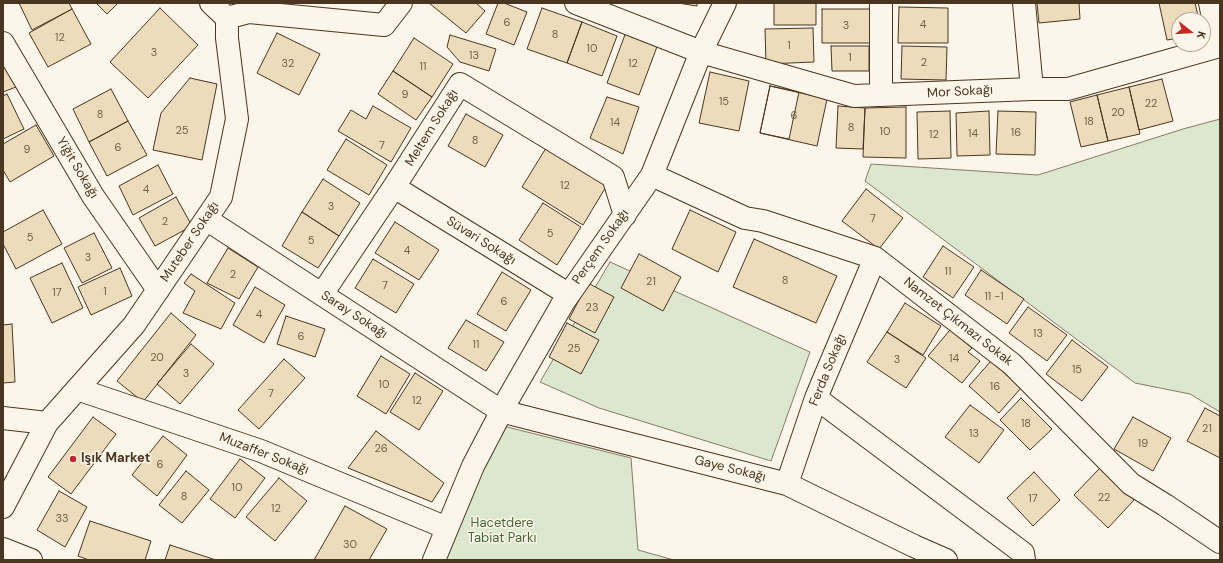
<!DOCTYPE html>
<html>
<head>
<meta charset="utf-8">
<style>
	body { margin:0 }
	#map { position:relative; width:1223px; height:563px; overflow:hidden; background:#fbf6e9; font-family:"DM Sans",sans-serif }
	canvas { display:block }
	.frame { position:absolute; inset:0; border:4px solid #4a3520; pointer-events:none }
	.north { position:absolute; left:1171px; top:12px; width:40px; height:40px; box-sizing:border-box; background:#fbf6e9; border:1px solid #b4a999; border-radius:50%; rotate:107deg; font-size:11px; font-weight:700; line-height:16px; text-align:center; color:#4a3520 }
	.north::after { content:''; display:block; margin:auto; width:14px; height:18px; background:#c62828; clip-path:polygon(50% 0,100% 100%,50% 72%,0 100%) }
</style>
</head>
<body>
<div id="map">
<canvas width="1223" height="563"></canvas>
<div class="frame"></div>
<div class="north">K</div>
</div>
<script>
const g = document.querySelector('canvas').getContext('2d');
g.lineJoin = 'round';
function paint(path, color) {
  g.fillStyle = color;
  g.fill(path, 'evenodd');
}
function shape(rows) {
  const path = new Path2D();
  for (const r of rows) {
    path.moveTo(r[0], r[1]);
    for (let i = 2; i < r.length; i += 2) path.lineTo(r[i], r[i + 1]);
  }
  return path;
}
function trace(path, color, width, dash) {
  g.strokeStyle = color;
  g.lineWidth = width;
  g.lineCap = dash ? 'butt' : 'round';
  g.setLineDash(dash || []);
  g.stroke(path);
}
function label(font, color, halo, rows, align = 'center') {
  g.font = font + ' "DM Sans",sans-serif';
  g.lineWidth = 3;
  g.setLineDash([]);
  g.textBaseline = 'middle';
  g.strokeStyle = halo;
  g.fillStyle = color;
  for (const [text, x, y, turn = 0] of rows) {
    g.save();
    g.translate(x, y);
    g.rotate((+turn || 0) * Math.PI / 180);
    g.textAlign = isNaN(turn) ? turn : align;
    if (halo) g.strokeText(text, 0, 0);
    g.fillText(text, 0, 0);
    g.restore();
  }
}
const green = shape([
	[1220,119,1220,412,1190,394,1135,383,865,181,871,164,1038,175,1183,129,1220,119],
	[610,262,810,352,771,461,599,408,540,382,610,262],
	[503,426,631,458,638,550,674,560,442,560,503,426]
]);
paint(green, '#dce7d0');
trace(green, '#887966', 1);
const building = shape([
	[19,3,69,3,72,9,32,30,19,3],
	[96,3,118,3,107,14,96,3],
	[429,3,476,3,485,11,466,33,429,3],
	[498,3,504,3,527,12,514,45,486,34,498,3],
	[678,3,697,3,697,6,678,3],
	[774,3,816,3,816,25,774,25,774,3],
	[1037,3,1079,3,1080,19,1039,23,1037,3],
	[1159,3,1195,3,1199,20,1179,20,1179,38,1167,40,1159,3],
	[899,7,948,8,948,43,898,43,899,7],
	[160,8,198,45,148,98,110,62,160,8],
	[542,8,582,22,567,63,527,49,542,8],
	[72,9,91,44,48,67,29,33,72,9],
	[822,9,871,9,871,43,822,43,822,9],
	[582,22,617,36,602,76,567,63,582,22],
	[813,28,814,62,766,64,765,29,813,28],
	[626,32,658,44,639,95,607,83,626,32],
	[277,33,320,54,299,95,257,73,277,33],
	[450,35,496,49,489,71,460,62,447,47,450,35],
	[414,38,453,64,432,97,393,71,414,38],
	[831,46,869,46,869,71,832,71,831,46],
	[902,46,947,47,946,80,901,79,902,46],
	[3,51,16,87,3,92,3,51],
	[393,71,432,97,416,120,378,94,393,71],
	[710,72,749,81,739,131,699,123,710,72],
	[190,78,217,84,202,160,153,150,161,113,190,78],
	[1162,79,1173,121,1139,130,1129,87,1162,79],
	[770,86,827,99,817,146,760,133,770,86],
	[770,86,799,92,789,139,760,133,770,86],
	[1129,87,1140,134,1108,141,1097,95,1129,87],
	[111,89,128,121,89,142,73,109,111,89],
	[7,94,24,129,3,139,3,96,7,94],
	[1097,95,1108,141,1081,147,1070,102,1097,95],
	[607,97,639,107,623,154,590,138,607,97],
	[373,106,411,128,391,162,338,131,351,110,366,119,373,106],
	[838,106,865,108,863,149,836,148,838,106],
	[906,107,906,158,863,157,865,108,906,107],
	[950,111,951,158,918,159,917,112,950,111],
	[989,111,990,155,957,156,956,113,989,111],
	[998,111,1036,112,1035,155,996,154,998,111],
	[466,114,503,135,485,167,448,146,466,114],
	[128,121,147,155,107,176,89,142,128,121],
	[36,125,54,156,10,182,3,170,3,144,36,125],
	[346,139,387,165,369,195,327,170,346,139],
	[546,148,607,185,583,225,522,187,546,148],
	[158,165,173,194,133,215,119,186,158,165],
	[323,179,360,203,339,236,302,212,323,179],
	[866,189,903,218,879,249,842,221,866,189],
	[176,197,192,226,155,246,139,218,176,197],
	[543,203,581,227,557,265,519,240,543,203],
	[43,210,62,244,16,269,3,244,3,232,43,210],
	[690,210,736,232,718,272,672,249,690,210],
	[302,212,339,236,318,268,282,246,302,212],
	[395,222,439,250,419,280,375,253,395,222],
	[94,233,112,268,82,283,64,248,94,233],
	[754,239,837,276,816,323,733,287,754,239],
	[943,246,974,267,953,298,923,277,943,246],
	[228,248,258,267,239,299,207,283,228,248],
	[639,254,681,277,663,311,621,288,639,254],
	[373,259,414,284,396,313,355,288,373,259],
	[62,263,83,308,52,323,30,278,62,263],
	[120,268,132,296,91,315,78,287,120,268],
	[981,270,1024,299,1007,324,965,295,981,270],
	[502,272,531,290,506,331,477,314,502,272],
	[191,274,235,303,221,329,183,313,195,291,184,283,191,274],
	[588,283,614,297,595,333,569,319,588,283],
	[255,287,285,305,264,343,233,325,255,287],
	[905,303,941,326,923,355,887,332,905,303],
	[1028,307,1067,335,1047,361,1009,333,1028,307],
	[171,313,196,335,143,402,117,381,171,313],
	[286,316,325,329,315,357,277,344,286,316],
	[466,320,504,342,486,371,448,348,466,320],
	[567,323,599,340,581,374,549,357,567,323],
	[12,324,15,382,3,383,3,325,12,324],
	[950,330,972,348,968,352,980,361,962,383,928,356,950,330],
	[887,332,926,358,906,388,867,362,887,332],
	[1072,340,1108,367,1082,401,1046,374,1072,340],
	[191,344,214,364,180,404,157,384,191,344],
	[381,356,410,374,386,414,357,396,381,356],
	[284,359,305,378,259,429,238,410,284,359],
	[991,361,1021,388,999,413,969,386,991,361],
	[415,373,443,391,419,430,390,412,415,373],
	[1021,398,1052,429,1030,450,1000,420,1021,398],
	[970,405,1004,430,979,463,945,437,970,405],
	[1205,408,1220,416,1220,458,1187,441,1205,408],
	[93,417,116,434,71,494,48,477,93,417],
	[1133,417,1171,438,1153,471,1114,449,1133,417],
	[376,431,444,483,432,502,348,468,376,431],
	[163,436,187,455,157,496,132,475,163,436],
	[240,459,265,478,235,518,210,499,240,459],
	[1100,468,1134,500,1108,528,1074,495,1100,468],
	[186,471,209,490,182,523,159,505,186,471],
	[1034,472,1060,500,1033,526,1007,498,1034,472],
	[279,478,307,501,275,541,246,517,279,478],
	[59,491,87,507,65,547,37,530,59,491],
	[345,506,387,529,369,560,314,560,345,506],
	[90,521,151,541,145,560,89,560,78,556,90,521],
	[170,545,216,560,165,560,170,545]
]);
paint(building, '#ecdcbc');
trace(building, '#4a3520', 1);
const minor = shape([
	[211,3,227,18],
	[725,3,701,52,854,96,1032,89,1068,89,1220,46],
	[881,3,881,95],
	[1024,3,1032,89],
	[1210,3,1219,46],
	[3,43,93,196,158,290],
	[652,175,745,218,763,221,875,258,1012,364,1131,484,1165,505,1220,542],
	[394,187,568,294],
	[206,219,501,411,787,484,914,546,946,560],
	[322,294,394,187,460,84,613,177,625,215],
	[77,389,261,451,447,528],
	[816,398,1023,553,1024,560],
	[3,418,47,423],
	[787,484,816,398,875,258],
	[3,507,47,423,134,325,221,197,237,119,227,38,227,18,249,12,384,25,401,3],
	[3,549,31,560],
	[434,560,473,466,508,399,563,303,652,175,701,52,576,3]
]);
trace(minor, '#4a3520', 24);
trace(minor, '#fbf6e9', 22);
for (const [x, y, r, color] of [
	[73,459,4,"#c62828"]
]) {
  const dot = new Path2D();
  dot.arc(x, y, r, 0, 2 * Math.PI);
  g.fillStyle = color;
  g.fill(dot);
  trace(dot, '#fbf6e9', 1.5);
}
label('11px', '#725f47', null, [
	["6",507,23],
	["4",923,25],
	["3",846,26],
	["8",555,35],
	["12",60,38],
	["1",789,46],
	["10",592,49],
	["3",154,53],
	["13",474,56],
	["1",850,58],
	["2",924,63],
	["32",288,64],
	["12",633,64],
	["11",423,67],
	["9",405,95],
	["15",724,102],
	["22",1151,104],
	["20",1118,113],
	["8",100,115],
	["6",794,116],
	["18",1089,122],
	["14",615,123],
	["8",851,128],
	["25",182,131],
	["10",885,132],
	["16",1016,133],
	["14",973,134],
	["12",934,135],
	["8",475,141],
	["7",382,146],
	["6",118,148],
	["9",27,150],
	["12",565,186],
	["4",146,190],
	["3",331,207],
	["7",873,219],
	["2",165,222],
	["5",550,234],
	["5",30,238],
	["5",311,241],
	["4",407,251],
	["3",88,258],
	["11",948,272],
	["2",233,275],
	["8",785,281],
	["21",651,282],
	["7",385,286],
	["1",105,292],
	["17",57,293],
	["11 -1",994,297],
	["6",504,302],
	["23",592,308],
	["4",259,315],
	["13",1038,334],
	["6",301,337],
	["11",476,345],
	["25",574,349],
	["20",157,358],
	["14",954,359],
	["3",897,360],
	["15",1077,370],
	["3",186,374],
	["10",384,385],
	["16",995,387],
	["7",271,394],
	["12",417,401],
	["18",1026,424],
	["21",1207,429],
	["13",974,434],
	["19",1143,444],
	["26",381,449],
	["6",160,465],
	["10",237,488],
	["8",184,497],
	["22",1104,498],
	["17",1033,499],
	["12",276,509],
	["33",62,519],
	["30",350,545]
]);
label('13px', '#4a3520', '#fbf6e9', [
	["Mor Sokağı",960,92,-3],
	["Meltem Sokağı",432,128,-58],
	["Yiğit Sokağı",77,168,59],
	["Süvari Sokağı",481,241,32],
	["Muteber Sokağı",190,242,-56],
	["Perçem Sokağı",601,247,-55],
	["Saray Sokağı",354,315,33],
	["Namzet Çıkmazı Sokak",958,322,38],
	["Ferda Sokağı",828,370,-68],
	["Muzaffer Sokağı",264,454,21],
	["Gaye Sokağı",730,469,14]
]);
label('bold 13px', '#4a3520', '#fbf6e9', [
	["Işık Market",81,459]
], 'left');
label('13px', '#436837', '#fbf6e9', [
	["Hacetdere",502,524],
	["Tabiat Parkı",502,539]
]);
</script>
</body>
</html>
